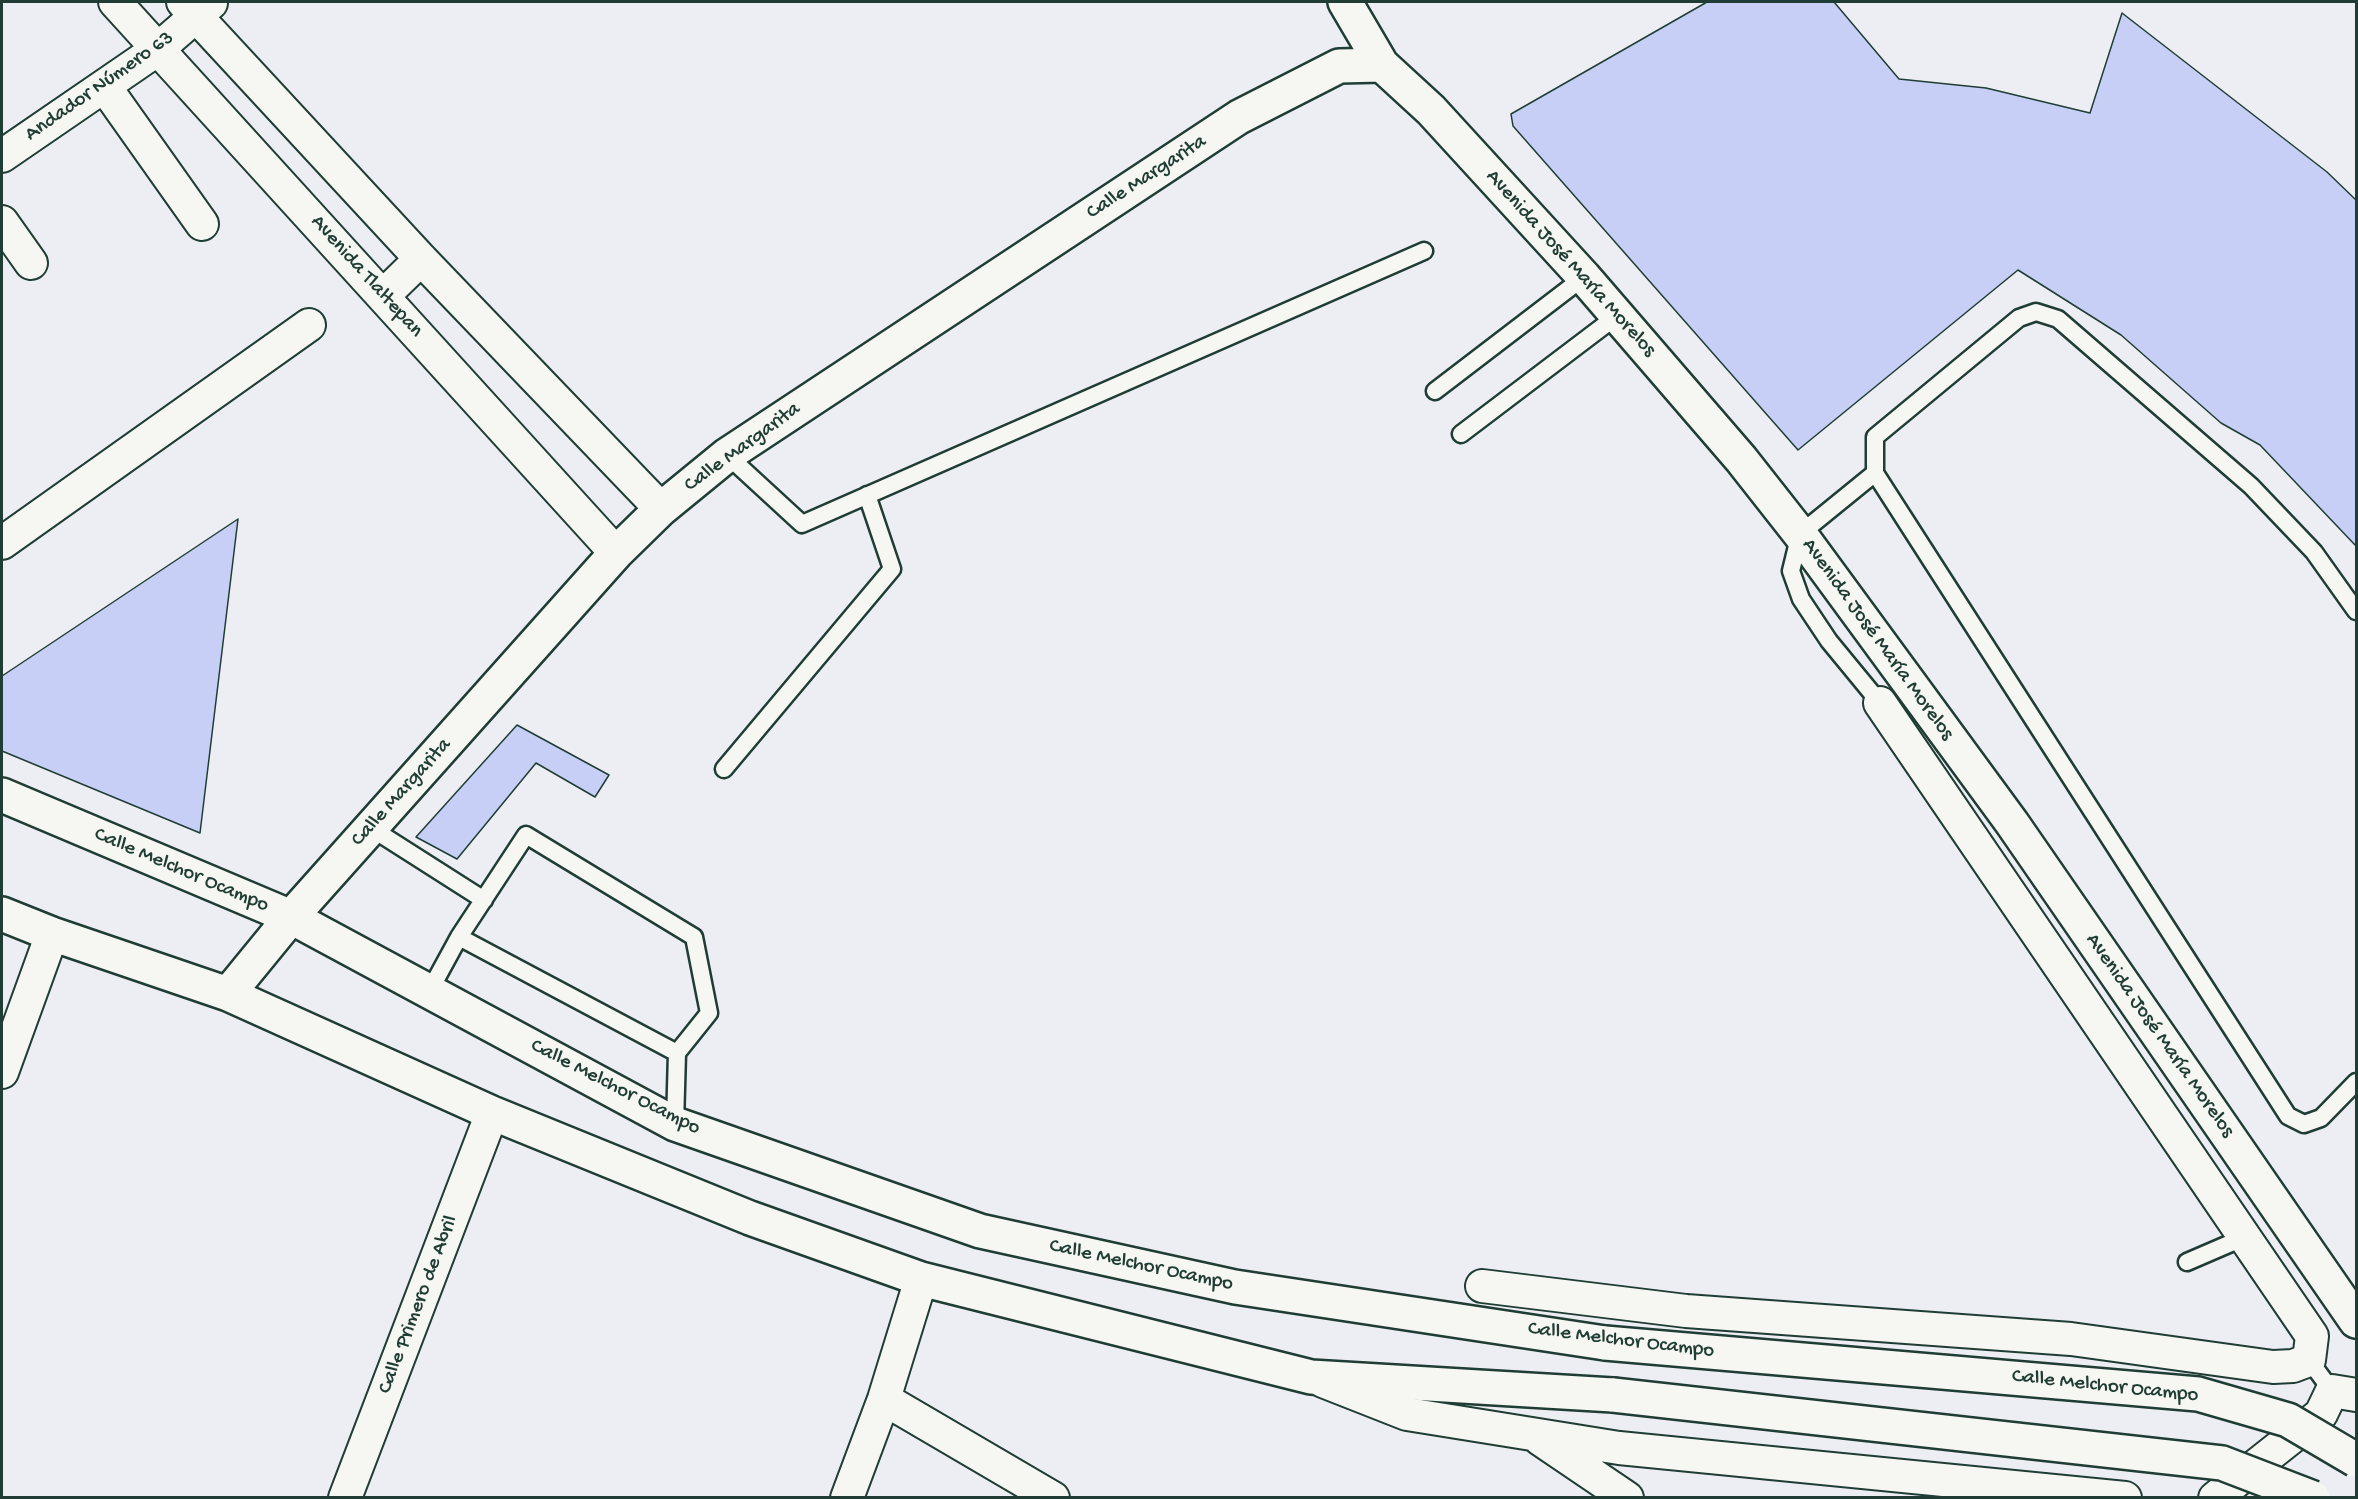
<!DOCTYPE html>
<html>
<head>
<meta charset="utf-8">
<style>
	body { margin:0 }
	#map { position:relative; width:2358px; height:1499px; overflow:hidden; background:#edeef3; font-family:"Gochi Hand",sans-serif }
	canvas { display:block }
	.frame { position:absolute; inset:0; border:3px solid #1f3d34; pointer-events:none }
</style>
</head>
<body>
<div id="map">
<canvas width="2358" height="1499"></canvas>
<div class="frame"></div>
</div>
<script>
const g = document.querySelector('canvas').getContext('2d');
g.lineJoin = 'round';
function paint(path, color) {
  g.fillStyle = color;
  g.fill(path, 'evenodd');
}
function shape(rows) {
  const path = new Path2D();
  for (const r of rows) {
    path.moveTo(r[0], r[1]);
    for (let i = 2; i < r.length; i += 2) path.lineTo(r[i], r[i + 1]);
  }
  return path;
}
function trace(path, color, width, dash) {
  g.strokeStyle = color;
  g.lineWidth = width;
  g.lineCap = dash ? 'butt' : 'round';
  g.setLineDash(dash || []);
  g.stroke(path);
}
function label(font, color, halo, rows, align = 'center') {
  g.font = font + ' "Gochi Hand",sans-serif';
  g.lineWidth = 4.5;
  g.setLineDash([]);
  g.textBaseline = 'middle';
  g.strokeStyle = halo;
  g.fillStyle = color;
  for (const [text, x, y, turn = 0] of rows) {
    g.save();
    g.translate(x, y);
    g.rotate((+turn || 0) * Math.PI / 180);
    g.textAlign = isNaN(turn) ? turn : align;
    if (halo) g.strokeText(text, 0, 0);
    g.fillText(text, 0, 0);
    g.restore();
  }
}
const building = shape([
	[1707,2,1834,2,1899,79,1986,88,2090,113,2122,13,2327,172,2356,200,2356,546,2260,445,2221,423,2121,335,2018,270,1798,450,1513,126,1511,114,1707,2],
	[238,519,200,833,2,751,2,676,238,519],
	[517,725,609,775,595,797,536,763,457,859,416,837,517,725]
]);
paint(building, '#c8cff7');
trace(building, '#1f3d34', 1.5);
const service = shape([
	[1435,391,1584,277],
	[1461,434,1618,315],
	[727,455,802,524,1424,251],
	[1875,473,1800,534,1791,571,1801,599,1829,641,1880,703],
	[2356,611,2314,552,2251,486,2058,319,2036,312,2019,318,1875,437,1875,473,2288,1116,2304,1124,2321,1118,2356,1082],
	[724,769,892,569,867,495],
	[371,828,484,900],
	[429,992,459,937],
	[675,1124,677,1053,459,937,526,835,694,937,709,1013,677,1053],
	[2187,1262,2245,1237],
	[2309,1360,2332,1391]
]);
const minor = shape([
	[115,2,616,553],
	[183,2,421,259,661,509],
	[105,87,202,224],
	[2,156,158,49,211,3],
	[2,222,31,263],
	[384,295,421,259],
	[2,543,309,325],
	[2,1072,52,934],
	[1482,1286,1686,1311,2071,1339,2273,1367,2293,1366,2309,1360,2312,1336,1880,703],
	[1323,1381,1407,1414,1619,1448,2125,1498],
	[884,1399,1053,1498],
	[1540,1439,1627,1498],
	[345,1498,492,1113],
	[847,1498,884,1399,921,1279],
	[2215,1498,2321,1414,2332,1391,2356,1395]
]);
const secondary = shape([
	[1345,2,1382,65,1431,110,1584,277,1741,459,1800,534,2012,823,2356,1321],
	[2,795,291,917,675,1124,980,1231,1235,1287,1605,1343],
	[2,914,52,934,228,994,492,1113,750,1218,921,1279,1311,1377,1613,1395],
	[228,994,291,917,616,553,661,509,727,455,1239,117,1339,66,1382,65]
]);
trace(service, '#1f3d34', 21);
trace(minor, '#1f3d34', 36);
trace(secondary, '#1f3d34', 38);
trace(service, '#f6f6f2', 16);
trace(minor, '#f6f6f2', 32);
trace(secondary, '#f6f6f2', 33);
const secondaryBridge = shape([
	[1605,1343,2198,1394,2288,1420,2356,1460],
	[1613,1395,2222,1463,2313,1498]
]);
trace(secondaryBridge, '#1f3d34', 38, []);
trace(secondaryBridge, '#f6f6f2', 33);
label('21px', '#1f3d34', '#f6f6f2', [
	["Andador Número 63",100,87,-35],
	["Calle Margarita",1147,178,-33],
	["Avenida José María Morelos",1570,264,48],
	["Avenida Tlaltepan",366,277,48],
	["Calle Margarita",743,448,-36],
	["Avenida José María Morelos",1877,640,54],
	["Calle Margarita",402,793,-48],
	["Calle Melchor Ocampo",181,871,23],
	["Avenida José María Morelos",2159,1036,55],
	["Calle Melchor Ocampo",615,1088,27],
	["Calle Melchor Ocampo",1141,1266,12],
	["Calle Primero de Abril",419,1305,-69],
	["Calle Melchor Ocampo",1621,1341,7],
	["Calle Melchor Ocampo",2105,1387,6]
]);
</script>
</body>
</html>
